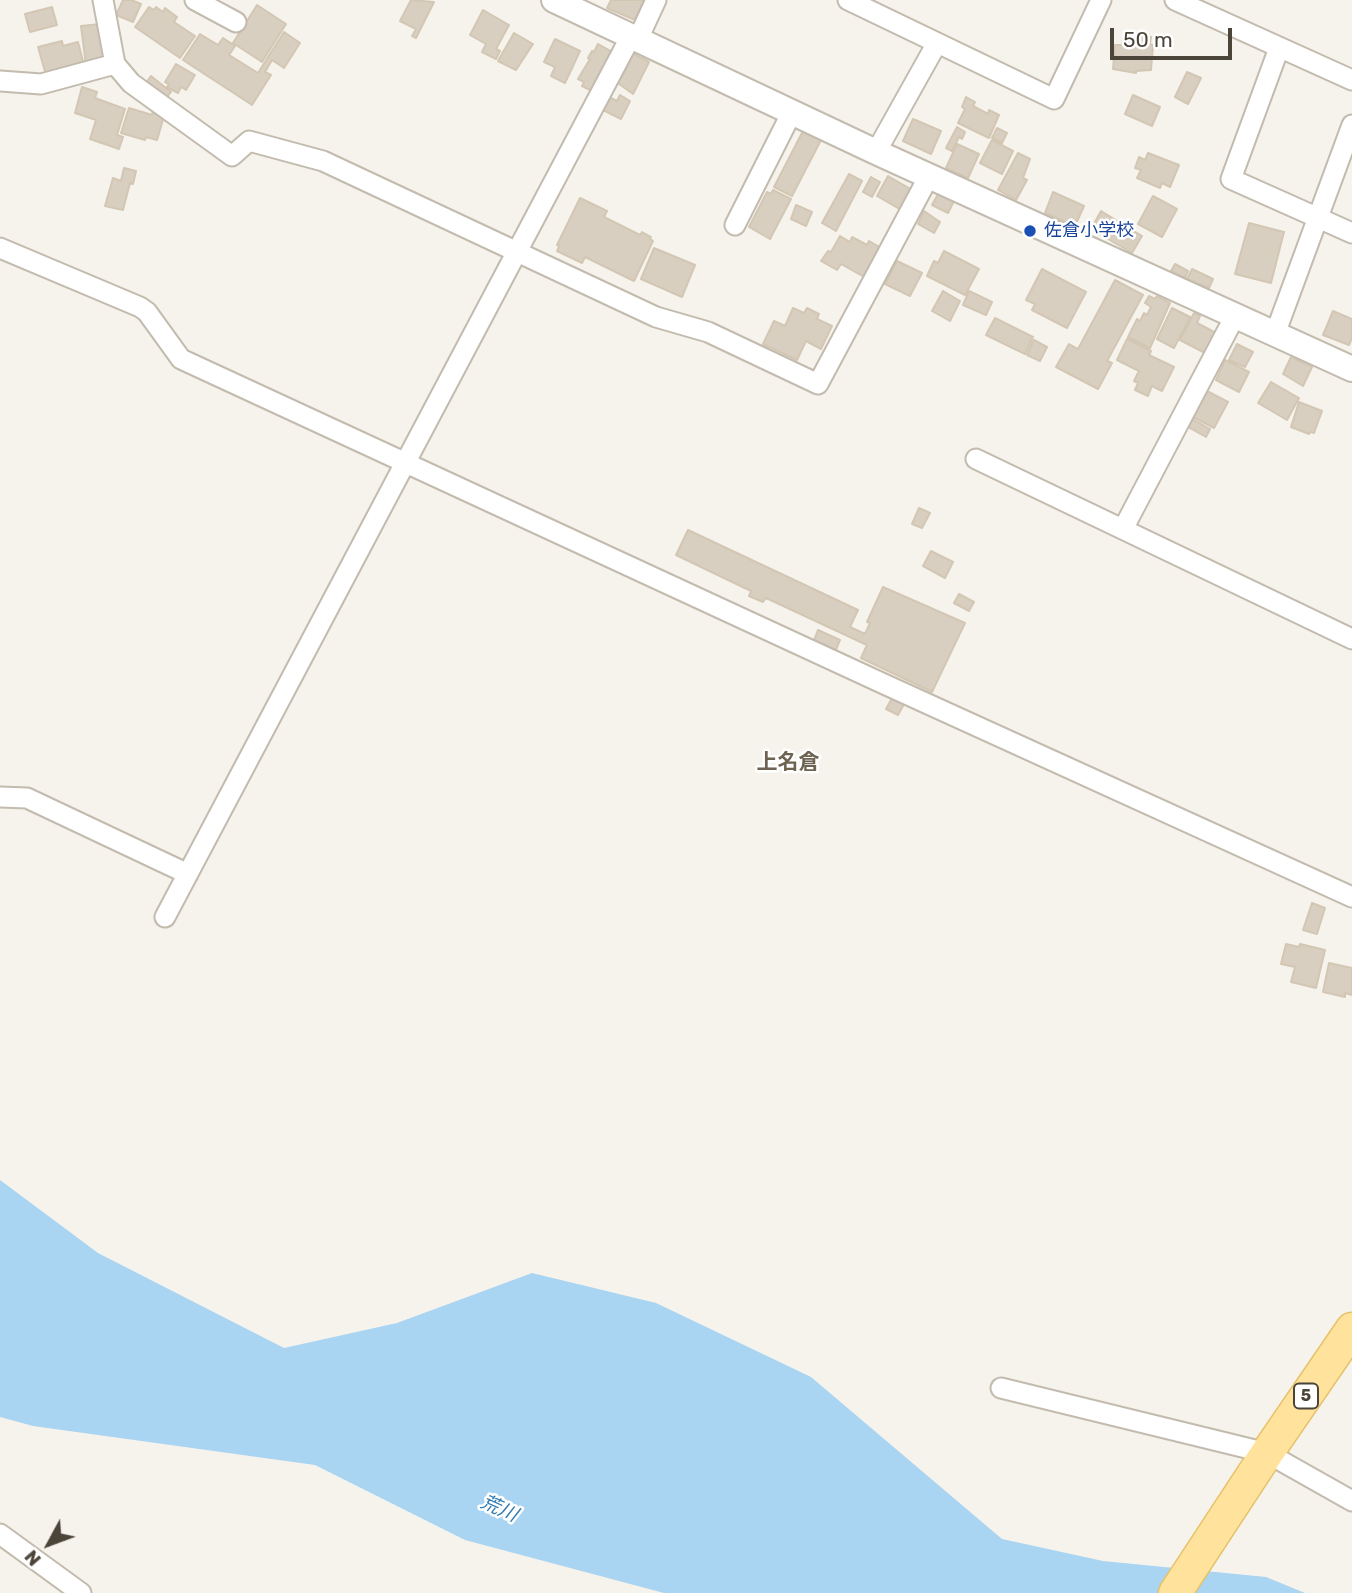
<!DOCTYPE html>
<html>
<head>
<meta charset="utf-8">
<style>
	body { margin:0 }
	#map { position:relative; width:1352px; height:1593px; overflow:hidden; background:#f6f3ec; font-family:Rubik,sans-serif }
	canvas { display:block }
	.north { position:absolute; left:14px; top:1509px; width:70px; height:70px; -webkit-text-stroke:5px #fff; paint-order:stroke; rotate:229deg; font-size:19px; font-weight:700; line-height:28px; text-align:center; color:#4b4439 }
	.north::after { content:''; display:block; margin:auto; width:24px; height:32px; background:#4b4439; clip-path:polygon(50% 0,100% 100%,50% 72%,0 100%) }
	.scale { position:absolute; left:1110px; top:28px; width:122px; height:32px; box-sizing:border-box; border:4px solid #4b4439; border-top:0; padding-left:9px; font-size:21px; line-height:24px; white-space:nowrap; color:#4b4439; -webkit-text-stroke:5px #fff; paint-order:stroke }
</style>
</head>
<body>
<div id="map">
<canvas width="1352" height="1593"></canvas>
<div class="north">N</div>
<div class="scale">50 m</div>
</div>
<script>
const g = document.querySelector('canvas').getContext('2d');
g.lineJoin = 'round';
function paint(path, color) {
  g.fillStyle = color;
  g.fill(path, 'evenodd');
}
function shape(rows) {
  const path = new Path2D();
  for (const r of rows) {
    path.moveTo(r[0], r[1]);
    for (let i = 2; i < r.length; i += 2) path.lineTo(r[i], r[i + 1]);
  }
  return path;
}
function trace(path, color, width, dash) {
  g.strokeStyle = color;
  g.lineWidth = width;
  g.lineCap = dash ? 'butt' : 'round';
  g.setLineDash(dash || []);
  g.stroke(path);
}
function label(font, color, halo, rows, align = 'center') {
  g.font = font + ' Rubik,"Noto Sans JP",sans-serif';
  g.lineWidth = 5;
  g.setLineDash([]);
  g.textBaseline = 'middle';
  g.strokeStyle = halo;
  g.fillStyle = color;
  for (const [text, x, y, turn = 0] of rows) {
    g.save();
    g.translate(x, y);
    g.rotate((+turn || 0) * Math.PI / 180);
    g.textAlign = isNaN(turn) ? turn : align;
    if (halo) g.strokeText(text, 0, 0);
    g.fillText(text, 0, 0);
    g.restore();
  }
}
paint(shape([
	[0,1180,98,1253,284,1348,397,1323,532,1273,656,1303,811,1377,1002,1539,1103,1561,1266,1577,1305,1593,664,1593,465,1540,315,1465,33,1426,0,1417]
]), '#a9d4f2');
const building = shape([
	[123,0,131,0,141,4,133,22,116,15,123,0],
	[411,0,434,2,416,38,412,36,416,29,400,21,411,0],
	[611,0,644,0,635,20,607,8,611,0],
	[257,5,286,24,262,62,233,43,257,5],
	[52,7,57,25,30,32,25,14,52,7],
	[149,7,154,10,156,7,163,12,165,8,177,17,174,22,195,36,180,58,135,27,149,7],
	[483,10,509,25,496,49,500,51,496,59,482,52,486,44,470,35,483,10],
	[101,24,106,63,86,65,81,26,101,24],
	[284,32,300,43,284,68,272,60,265,72,271,75,252,105,183,60,200,34,218,45,223,38,235,46,229,55,258,73,284,32],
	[514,33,533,44,516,70,498,61,514,33],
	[1135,35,1151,37,1150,44,1153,45,1151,70,1136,71,1136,73,1113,69,1115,45,1122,45,1123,39,1134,40,1135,35],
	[555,39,580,51,565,83,551,76,555,67,544,62,555,39],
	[62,41,63,46,78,42,84,65,46,75,38,47,62,41],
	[598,44,616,54,596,93,582,86,584,82,578,79,590,59,588,58,592,51,594,52,598,44],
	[630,52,649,62,633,94,615,81,630,52],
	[176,64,195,75,186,90,181,87,178,93,167,87,169,84,165,82,176,64],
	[1187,72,1201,78,1188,104,1175,97,1187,72],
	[151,76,171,92,164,100,145,84,151,76],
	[82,87,97,92,95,98,125,109,117,135,123,137,119,149,90,139,96,120,75,113,82,87],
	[620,95,630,101,621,119,601,109,607,96,617,101,620,95],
	[1133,95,1160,107,1152,126,1125,114,1133,95],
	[966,97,975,102,973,106,988,114,989,110,999,115,989,138,958,123,965,109,962,107,966,97],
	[129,108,152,115,153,110,165,113,157,140,146,137,145,140,121,133,129,108],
	[913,119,941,131,931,154,903,141,913,119],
	[957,127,965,132,962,139,959,137,952,151,946,148,957,127],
	[997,128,1007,133,1002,143,992,138,997,128],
	[803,131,821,140,792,196,774,187,803,131],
	[992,140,1013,151,1002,174,980,163,992,140],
	[957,144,979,154,968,178,946,168,957,144],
	[1018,153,1030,159,1023,178,1027,180,1016,200,998,190,1018,153],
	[1148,153,1179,165,1170,187,1162,183,1160,188,1137,178,1141,170,1135,168,1139,157,1145,160,1148,153],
	[124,168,136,171,133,184,130,183,123,210,105,206,113,178,121,181,124,168],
	[849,174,862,181,836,231,822,223,849,174],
	[888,176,914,191,903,211,877,196,888,176],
	[871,177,880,182,872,197,863,192,871,177],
	[773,190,791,199,770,239,749,227,767,192,771,194,773,190],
	[1053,192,1084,206,1075,226,1045,213,1053,192],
	[938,194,954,201,948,213,932,205,938,194],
	[1153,196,1177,209,1162,237,1138,224,1153,196],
	[580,198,607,211,604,217,640,235,642,232,651,237,650,239,653,241,634,281,585,257,582,263,557,251,559,246,557,245,580,198],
	[796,205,812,212,806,226,791,219,796,205],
	[924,211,940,222,934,233,918,224,924,211],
	[1101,211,1142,236,1132,253,1091,229,1101,211],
	[1249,223,1284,232,1271,283,1235,274,1249,223],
	[840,236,850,242,852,237,867,245,869,241,883,249,866,278,841,264,837,270,821,261,828,251,831,252,840,236],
	[654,248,695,265,682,297,641,279,654,248],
	[944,251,979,269,965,295,927,276,934,261,938,263,944,251],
	[897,261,922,273,910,296,885,284,897,261],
	[1175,264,1188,271,1185,278,1171,271,1175,264],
	[1042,269,1086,292,1067,328,1032,310,1035,304,1026,300,1042,269],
	[1192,269,1213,279,1209,288,1187,279,1192,269],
	[1115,280,1143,295,1107,361,1112,363,1098,389,1056,367,1069,344,1078,349,1115,280],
	[943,291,960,301,950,321,932,311,943,291],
	[969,291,992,302,986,315,963,305,969,291],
	[1149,296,1155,299,1157,296,1170,303,1150,348,1128,337,1137,319,1140,321,1144,313,1147,315,1151,307,1145,303,1149,296],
	[793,308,804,313,807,308,819,314,817,319,832,326,821,349,806,341,797,360,763,344,774,321,785,326,793,308],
	[1172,308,1190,317,1174,348,1157,339,1172,308],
	[1333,311,1352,319,1352,338,1349,345,1323,335,1333,311],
	[1194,313,1200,316,1197,323,1216,333,1205,353,1180,340,1194,313],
	[995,318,1033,337,1025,354,986,335,995,318],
	[1127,339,1151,351,1149,355,1174,367,1162,391,1152,386,1148,396,1135,390,1138,383,1134,381,1139,371,1117,360,1127,339],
	[1034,340,1047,347,1040,361,1027,355,1034,340],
	[1237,344,1253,352,1245,367,1229,360,1237,344],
	[1291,357,1312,367,1303,386,1283,374,1291,357],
	[1225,360,1249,372,1239,392,1216,380,1225,360],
	[1271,382,1299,398,1287,420,1258,403,1271,382],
	[1205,390,1228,402,1214,428,1191,416,1205,390],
	[1299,402,1322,411,1314,433,1310,432,1309,434,1291,427,1299,402],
	[1192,419,1210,429,1206,437,1188,427,1192,419],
	[919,508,930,513,922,528,912,524,919,508],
	[688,530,858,610,850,627,865,634,870,623,867,622,883,587,965,623,932,692,861,658,867,645,766,598,763,602,749,596,751,591,676,555,688,530],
	[931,551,953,562,945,578,923,566,931,551],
	[959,594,974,602,969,611,954,603,959,594],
	[818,630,840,640,836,650,814,640,818,630],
	[892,698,904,704,898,715,886,709,892,698],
	[1312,903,1325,908,1317,934,1303,930,1312,903],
	[1286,944,1299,947,1300,944,1325,950,1316,988,1291,982,1295,967,1281,964,1286,944],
	[1329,963,1352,968,1352,995,1345,993,1345,997,1323,992,1329,963]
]);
paint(building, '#d8cfc1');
trace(building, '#d3c7b4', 2);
const minor = shape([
	[103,0,115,64,131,83,232,156,249,141,323,161,656,317,708,332,818,384,929,176],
	[195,0,236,22],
	[848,0,1054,99,1101,0],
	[1175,0,1352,80],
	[638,39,656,0],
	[1279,48,1231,179,1352,233],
	[0,81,41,84,115,64],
	[876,152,937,43],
	[735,225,792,112],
	[0,248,140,307,147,312,181,359,884,684,1352,897],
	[1275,334,1352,125],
	[976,459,1352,639],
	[1123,529,1235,316],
	[0,797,27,798,188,874],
	[165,917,631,36],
	[1001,1388,1267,1453,1352,1501],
	[0,1534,81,1593]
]);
const tertiary = shape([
	[554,0,876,152,1352,369]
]);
const primary = shape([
	[1175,1593,1267,1453,1352,1329]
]);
trace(minor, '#c2bbae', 23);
trace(tertiary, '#c2bbae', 28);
trace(primary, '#e6c16a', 35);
trace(minor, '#fff', 19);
trace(tertiary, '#fff', 24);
trace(primary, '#ffe39c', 32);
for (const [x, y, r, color] of [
	[1030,231,7,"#1a4fb4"]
]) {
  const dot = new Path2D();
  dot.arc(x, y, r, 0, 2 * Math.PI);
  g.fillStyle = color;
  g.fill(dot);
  trace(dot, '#fff', 2.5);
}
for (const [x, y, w] of [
	[1306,1396,24]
]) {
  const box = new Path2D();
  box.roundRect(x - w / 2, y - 12.5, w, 25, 5);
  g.fillStyle = '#fff';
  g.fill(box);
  trace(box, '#4b4439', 2);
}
label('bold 16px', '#4b4439', null, [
	["5",1306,1396]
]);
label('18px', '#164399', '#fff', [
	["佐倉小学校",1044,231]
], 'left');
label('italic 19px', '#2e7ab2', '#fff', [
	["荒川",499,1509,24]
]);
label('bold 21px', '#6e6250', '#fff', [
	["上名倉",788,763]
]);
</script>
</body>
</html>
